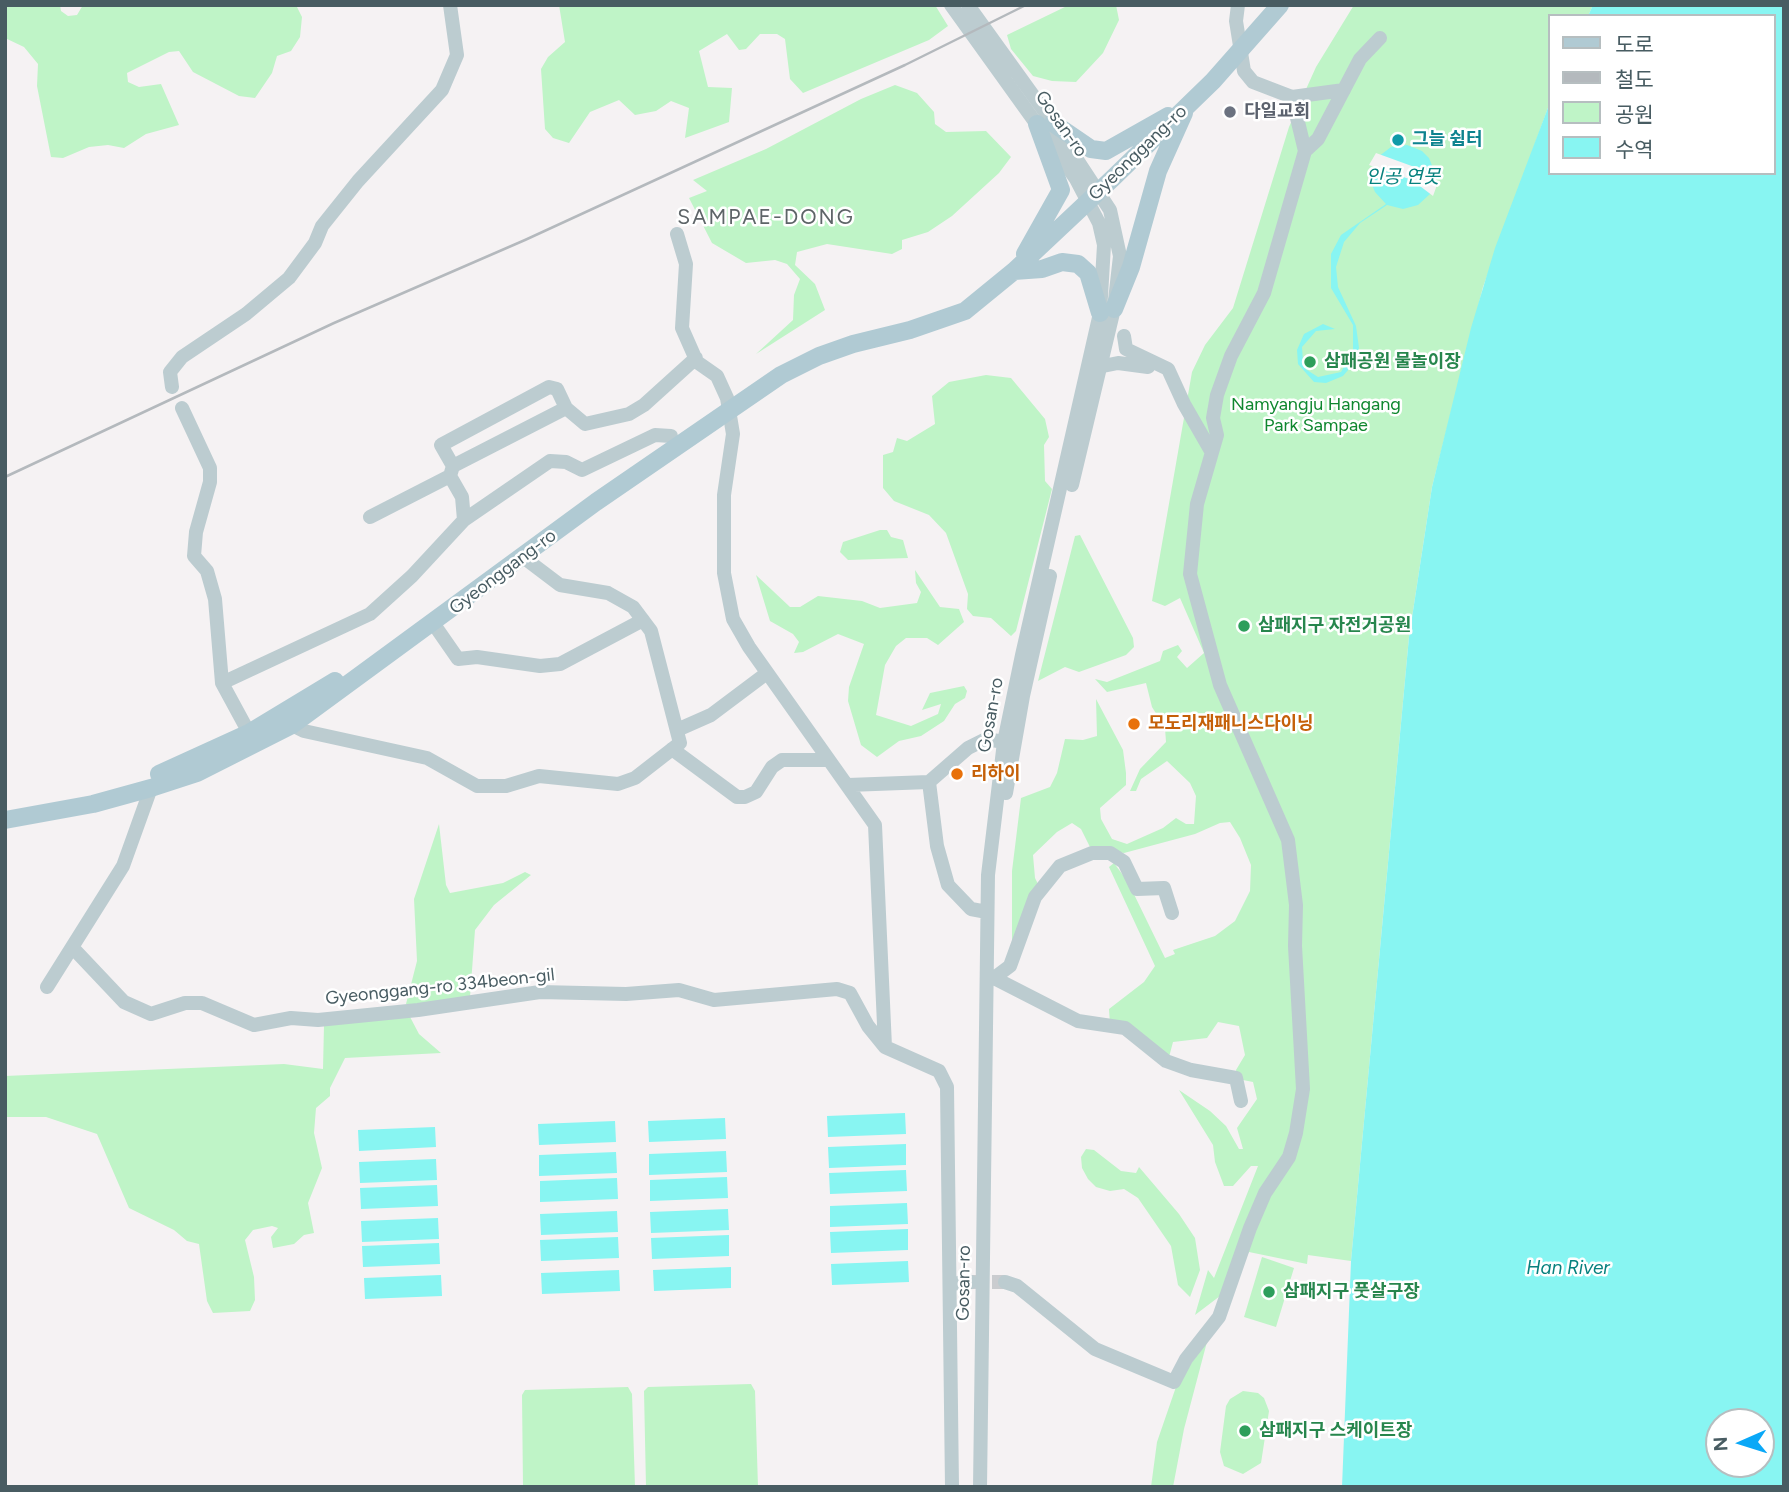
<!DOCTYPE html>
<html>
<head>
<meta charset="utf-8">
<style>
	body { margin:0 }
	#map { position:relative; width:1789px; height:1492px; overflow:hidden; background:#f5f2f3; font-family:Figtree,"Noto Sans KR",sans-serif }
	canvas { display:block }
	.frame { position:absolute; inset:0; border:7px solid #485c62; pointer-events:none }
	.legend { position:absolute; left:1548px; top:14px; width:228px; height:161px; box-sizing:border-box; background:#fff; border:2px solid #b6bec0; margin:0; padding:9px 12px; list-style:none; font-size:21px; color:#485c62 }
	.legend li { display:flex; align-items:center; gap:14px; height:35px }
	.legend b { width:35px; border:2px solid #b6bec0 }
	.north { position:absolute; left:1705px; top:1408px; width:70px; height:70px; box-sizing:border-box; background:#fff; border:2px solid #b6bec0; border-radius:50%; rotate:267deg; font-size:19px; font-weight:700; line-height:28px; text-align:center; color:#485c62 }
	.north::after { content:''; display:block; margin:auto; width:24px; height:32px; background:#0aa8f7; clip-path:polygon(50% 0,100% 100%,50% 72%,0 100%) }
</style>
</head>
<body>
<div id="map">
<canvas width="1789" height="1492"></canvas>
<div class="frame"></div>
<ul class="legend">
<li><b style="height:9px;background:#b0cad3"></b>도로</li>
<li><b style="height:9px;background:#b4b9bd"></b>철도</li>
<li><b style="height:19px;background:#bff4c7"></b>공원</li>
<li><b style="height:19px;background:#88f5f2"></b>수역</li>
</ul>
<div class="north">N</div>
</div>
<script>
const g = document.querySelector('canvas').getContext('2d');
g.lineJoin = 'round';
function paint(path, color) {
  g.fillStyle = color;
  g.fill(path, 'evenodd');
}
function shape(rows) {
  const path = new Path2D();
  for (const r of rows) {
    path.moveTo(r[0], r[1]);
    for (let i = 2; i < r.length; i += 2) path.lineTo(r[i], r[i + 1]);
  }
  return path;
}
function trace(path, color, width, dash) {
  g.strokeStyle = color;
  g.lineWidth = width;
  g.lineCap = dash ? 'butt' : 'round';
  g.setLineDash(dash || []);
  g.stroke(path);
}
function label(font, color, halo, rows, align = 'center') {
  g.font = font + ' Figtree,"Noto Sans KR",sans-serif';
  g.lineWidth = 5;
  g.setLineDash([]);
  g.textBaseline = 'middle';
  g.strokeStyle = halo;
  g.fillStyle = color;
  for (const [text, x, y, turn = 0] of rows) {
    g.save();
    g.translate(x, y);
    g.rotate((+turn || 0) * Math.PI / 180);
    g.textAlign = isNaN(turn) ? turn : align;
    if (halo) g.strokeText(text, 0, 0);
    g.fillText(text, 0, 0);
    g.restore();
  }
}
paint(shape([
	[5,5,60,5,61,11,68,16,77,15,83,5,296,5,302,17,300,37,291,51,277,56,272,73,255,98,239,96,193,72,179,51,169,52,127,73,128,82,139,87,161,84,179,125,146,134,124,148,108,145,89,147,63,158,51,157,37,86,38,64,24,47,5,38],
	[559,5,935,5,948,26,929,40,803,93,790,79,785,39,777,34,760,34,746,49,739,50,727,34,699,51,708,87,732,88,729,122,685,138,689,108,671,101,656,111,635,115,619,100,590,112,569,143,553,138,545,129,541,69,548,57,565,42],
	[1069,5,1116,5,1119,20,1103,53,1076,82,1052,81,1033,76,1011,49,1007,35],
	[1354,5,1593,5,1588,16,1549,16,1549,105,1483,287,1432,487,1409,637,1351,1261,1308,1255,1307,1264,1249,1252,1220,1296,1195,1315,1208,1270,1214,1278,1258,1166,1251,1166,1233,1186,1224,1186,1215,1162,1213,1145,1179,1090,1210,1111,1226,1126,1239,1149,1243,1149,1237,1128,1257,1099,1253,1082,1238,1079,1236,1070,1245,1055,1239,1026,1218,1022,1207,1038,1173,1042,1168,1061,1110,1024,1109,1009,1144,982,1155,966,1109,867,1114,863,1128,882,1165,958,1175,954,1173,950,1215,936,1235,921,1250,891,1251,865,1240,838,1230,822,1220,823,1195,834,1124,853,1090,847,1081,829,1072,823,1057,832,1033,855,1035,878,1040,888,1012,950,1012,871,1021,798,1050,787,1057,773,1065,739,1083,740,1097,736,1096,699,1123,750,1126,773,1126,785,1100,808,1101,819,1112,839,1127,844,1163,828,1176,818,1186,824,1194,824,1196,796,1190,783,1167,761,1141,779,1136,791,1130,791,1140,769,1166,742,1165,728,1152,707,1146,683,1107,692,1095,679,1107,682,1160,661,1163,651,1178,645,1182,651,1177,657,1187,668,1204,653,1180,598,1165,606,1152,601,1192,372,1205,345,1233,308,1289,127,1316,67],
	[895,85,917,93,934,112,935,124,946,132,986,131,1011,157,999,173,952,216,928,232,902,240,902,249,892,254,827,244,797,252,795,265,815,284,825,310,756,354,793,320,794,295,800,279,787,264,775,260,746,263,712,243,689,198,707,191,693,180,766,149,861,99],
	[986,375,1011,378,1045,419,1049,437,1044,445,1045,481,1052,489,1016,631,1011,636,991,618,973,616,967,609,968,594,946,533,929,515,894,501,883,488,883,455,893,452,897,438,907,441,935,424,932,396,949,382],
	[880,530,887,530,891,537,903,540,908,558,848,560,840,552,843,542],
	[1080,535,1133,638,1134,647,1126,655,1079,672,1065,667,1038,681,1075,536],
	[915,570,940,607,959,609,964,622,938,645,927,638,906,638,896,646,885,665,876,715,911,726,938,714,941,704,922,710,930,693,964,686,967,691,965,698,955,704,944,721,921,736,899,741,877,757,861,745,848,701,849,687,864,644,838,634,803,652,794,653,799,642,793,634,770,621,756,575,790,607,800,607,818,596,862,601,880,608,917,603,921,592,916,583],
	[439,824,446,885,450,893,503,883,525,872,531,875,494,905,475,930,470,997,419,1006,406,1004,417,961,414,899],
	[409,1015,419,1034,441,1053,345,1058,330,1088,330,1096,316,1108,314,1133,322,1168,308,1203,314,1233,304,1235,294,1244,273,1248,271,1237,278,1228,272,1226,253,1230,245,1240,254,1277,255,1300,250,1311,213,1313,207,1301,199,1244,187,1241,174,1230,129,1208,97,1134,46,1117,5,1117,5,1076,284,1064,323,1069,324,1025],
	[1086,1149,1094,1150,1121,1171,1136,1173,1139,1167,1179,1214,1195,1238,1200,1270,1190,1297,1178,1285,1171,1246,1138,1198,1124,1189,1110,1191,1096,1187,1088,1179,1082,1168,1081,1157],
	[1262,1257,1294,1268,1276,1327,1244,1317],
	[1208,1338,1184,1429,1173,1487,1151,1487,1157,1442,1177,1384],
	[751,1384,755,1391,758,1487,646,1487,644,1391,648,1387],
	[628,1387,632,1394,635,1487,523,1487,522,1395,525,1390],
	[1243,1391,1258,1393,1264,1398,1269,1411,1261,1463,1243,1474,1224,1466,1220,1452,1226,1406,1230,1399]
]), '#bff4c7');
paint(shape([
	[1593,5,1784,5,1784,1487,1342,1487,1351,1261,1409,637,1432,487,1471,328,1495,248,1549,105,1549,173,1773,173,1773,16,1588,16],
	[1719,1422,1761,1422,1761,1464,1719,1464],
	[1407,145,1422,151,1429,158,1435,173,1434,184,1430,194,1418,205,1403,209,1387,205,1360,223,1344,242,1336,267,1338,287,1356,326,1359,348,1354,363,1343,376,1326,383,1314,382,1298,364,1297,350,1304,334,1323,324,1335,329,1316,331,1302,347,1303,362,1307,370,1318,377,1341,372,1353,351,1353,325,1331,288,1331,254,1341,235,1386,204,1375,192,1371,182,1371,171,1378,157,1391,147],
	[905,1113,906,1134,828,1137,827,1116],
	[725,1118,726,1139,649,1142,648,1121],
	[615,1121,616,1142,539,1145,538,1124],
	[435,1127,436,1147,359,1151,358,1130],
	[906,1144,906,1165,829,1168,828,1147],
	[726,1151,727,1172,649,1175,649,1154],
	[616,1152,617,1173,539,1176,539,1155],
	[436,1159,437,1180,360,1183,359,1162],
	[906,1170,907,1191,830,1194,829,1173],
	[727,1177,728,1198,650,1201,650,1180],
	[617,1178,618,1199,540,1202,540,1181],
	[437,1185,438,1206,361,1209,360,1188],
	[907,1203,908,1224,830,1227,830,1206],
	[728,1209,729,1230,651,1233,650,1212],
	[617,1211,618,1232,541,1235,540,1214],
	[438,1218,439,1239,362,1242,361,1221],
	[908,1229,908,1250,831,1253,830,1232],
	[729,1235,729,1256,652,1259,651,1238],
	[618,1237,619,1258,541,1261,540,1240],
	[439,1243,440,1264,363,1267,362,1246],
	[908,1261,909,1282,832,1285,831,1264],
	[731,1267,731,1288,654,1291,653,1270],
	[619,1270,620,1291,542,1294,541,1273],
	[441,1275,442,1296,365,1299,364,1278]
]), '#88f5f2');
paint(shape([
	[1376,153,1420,169,1437,185,1433,196,1412,180,1369,165]
]), '#f5f2f3');
trace(shape([
	[971,1282,1005,1282]
]), '#cacccf', 14, [14, 7]);
trace(shape([
	[951,5,1076,179,1099,223,1104,245,1100,313,1022,655,1004,742,988,875,980,1487],
	[968,5,1053,123,1110,210,1120,256,1114,309,1072,485],
	[1292,97,1344,90],
	[1305,151,1318,139,1360,59,1380,38],
	[1124,336,1126,349,1168,369,1184,404,1211,451],
	[1103,366,1118,363,1148,367],
	[172,387,170,372,182,357,246,314,289,278,315,243,322,226,358,181,442,90,457,55,450,5],
	[182,408,210,468,210,482,196,532,194,556,207,571,215,599,222,683,254,742],
	[453,466,441,445,549,387,557,389,566,408],
	[450,476,462,497,464,520],
	[370,517,450,476,453,466,566,408,585,424,629,414,644,405,696,358],
	[433,623,458,659,477,657,540,666,560,664,643,620],
	[222,683,370,614,412,576,464,520,550,461,566,462,582,470,655,435,671,436],
	[292,725,304,731,427,758,477,786,506,786,539,776,618,784,635,778,680,743,651,631,633,607,608,593,560,585,523,557],
	[677,730,711,715,767,673],
	[672,749,737,797,745,797,756,792,772,767,782,760,829,760],
	[929,782,937,846,948,885,971,909,987,912],
	[848,785,929,782,968,748,986,739,1004,742],
	[1006,793,1023,696,1050,576],
	[1172,913,1164,888,1137,889,1124,862,1110,853,1092,853,1060,866,1035,897,1010,966,994,978,1078,1021,1125,1028,1166,1061,1191,1070,1236,1078,1241,1101],
	[72,947,124,1002,151,1014,185,1003,202,1003,254,1025,291,1018,318,1020,418,1010,540,992,626,994,679,990,714,1000,837,989,850,993,868,1026,885,1047,875,825,749,647,733,619,724,573,724,495,733,434,727,398,717,376,697,362,682,328,686,264,677,234],
	[47,987,123,866,151,788],
	[885,1047,939,1071,947,1087,952,1487],
	[1005,1282,1017,1286,1095,1349,1174,1382,1186,1359,1219,1317,1250,1228,1265,1193,1289,1157,1296,1133,1303,1089,1295,946,1296,905,1288,840,1220,685,1190,574,1197,504,1217,435,1213,418,1217,395,1231,356,1264,293,1305,151,1292,97,1253,82,1244,71,1236,21,1238,5],
	[950,1284,971,1282]
]), '#bcccd0', 14);
trace(shape([
	[1053,123,1091,149,1106,151,1168,116],
	[1025,254,1061,190,1037,124],
	[1014,271,1042,269,1062,262,1078,264,1088,273,1100,313],
	[1114,309,1131,267,1158,171,1184,113],
	[159,774,249,733,335,681],
	[5,820,93,804,151,788,197,773,292,725,596,502,781,375,819,356,853,344,910,330,965,311,1014,271,1113,178,1213,81,1280,5]
]), '#b0cad3', 18);
trace(shape([
	[5,477,334,323,525,240,905,65,1026,5]
]), '#b4b9bd', 2.5);
for (const [x, y, r, color] of [
	[1230,112,7,"#6b7280"],
	[1398,140,7,"#0f9aa8"],
	[1310,362,7,"#2e9e5b"],
	[1244,626,7,"#2e9e5b"],
	[1134,724,7,"#e8710a"],
	[957,774,7,"#e8710a"],
	[1269,1292,7,"#2e9e5b"],
	[1245,1431,7,"#2e9e5b"]
]) {
  const dot = new Path2D();
  dot.arc(x, y, r, 0, 2 * Math.PI);
  g.fillStyle = color;
  g.fill(dot);
  trace(dot, '#fff', 2.5);
}
label('bold 18px', '#5b616d', '#fff', [
	["다일교회",1244,112]
], 'left');
label('18px', '#485c62', '#fff', [
	["Gosan-ro",1061,124,55],
	["Gyeonggang-ro",1138,153,-44],
	["Gyeonggang-ro",503,572,-37],
	["Gosan-ro",991,715,-80],
	["Gyeonggang-ro 334beon-gil",440,987,-6],
	["Gosan-ro",964,1283,-89]
]);
label('bold 18px', '#0d838f', '#fff', [
	["그늘 쉼터",1412,140]
], 'left');
label('bold 18px', '#27864d', '#fff', [
	["삼패공원 물놀이장",1324,362],
	["삼패지구 자전거공원",1258,626],
	["삼패지구 풋살구장",1283,1292],
	["삼패지구 스케이트장",1259,1431]
], 'left');
label('18px', '#0f872f', '#fff', [
	["Namyangju Hangang",1316,405],
	["Park Sampae",1316,426]
]);
label('bold 18px', '#c56008', '#fff', [
	["모도리재패니스다이닝",1148,724],
	["리하이",971,774]
], 'left');
label('italic 19px', '#06817e', '#fff', [
	["인공 연못",1403,177],
	["Han River",1568,1268]
]);
g.letterSpacing = '2px';
label('21px', '#5e6568', '#fff', [
	["SAMPAE-DONG",766,218]
]);
g.letterSpacing = '0px';
</script>
</body>
</html>
